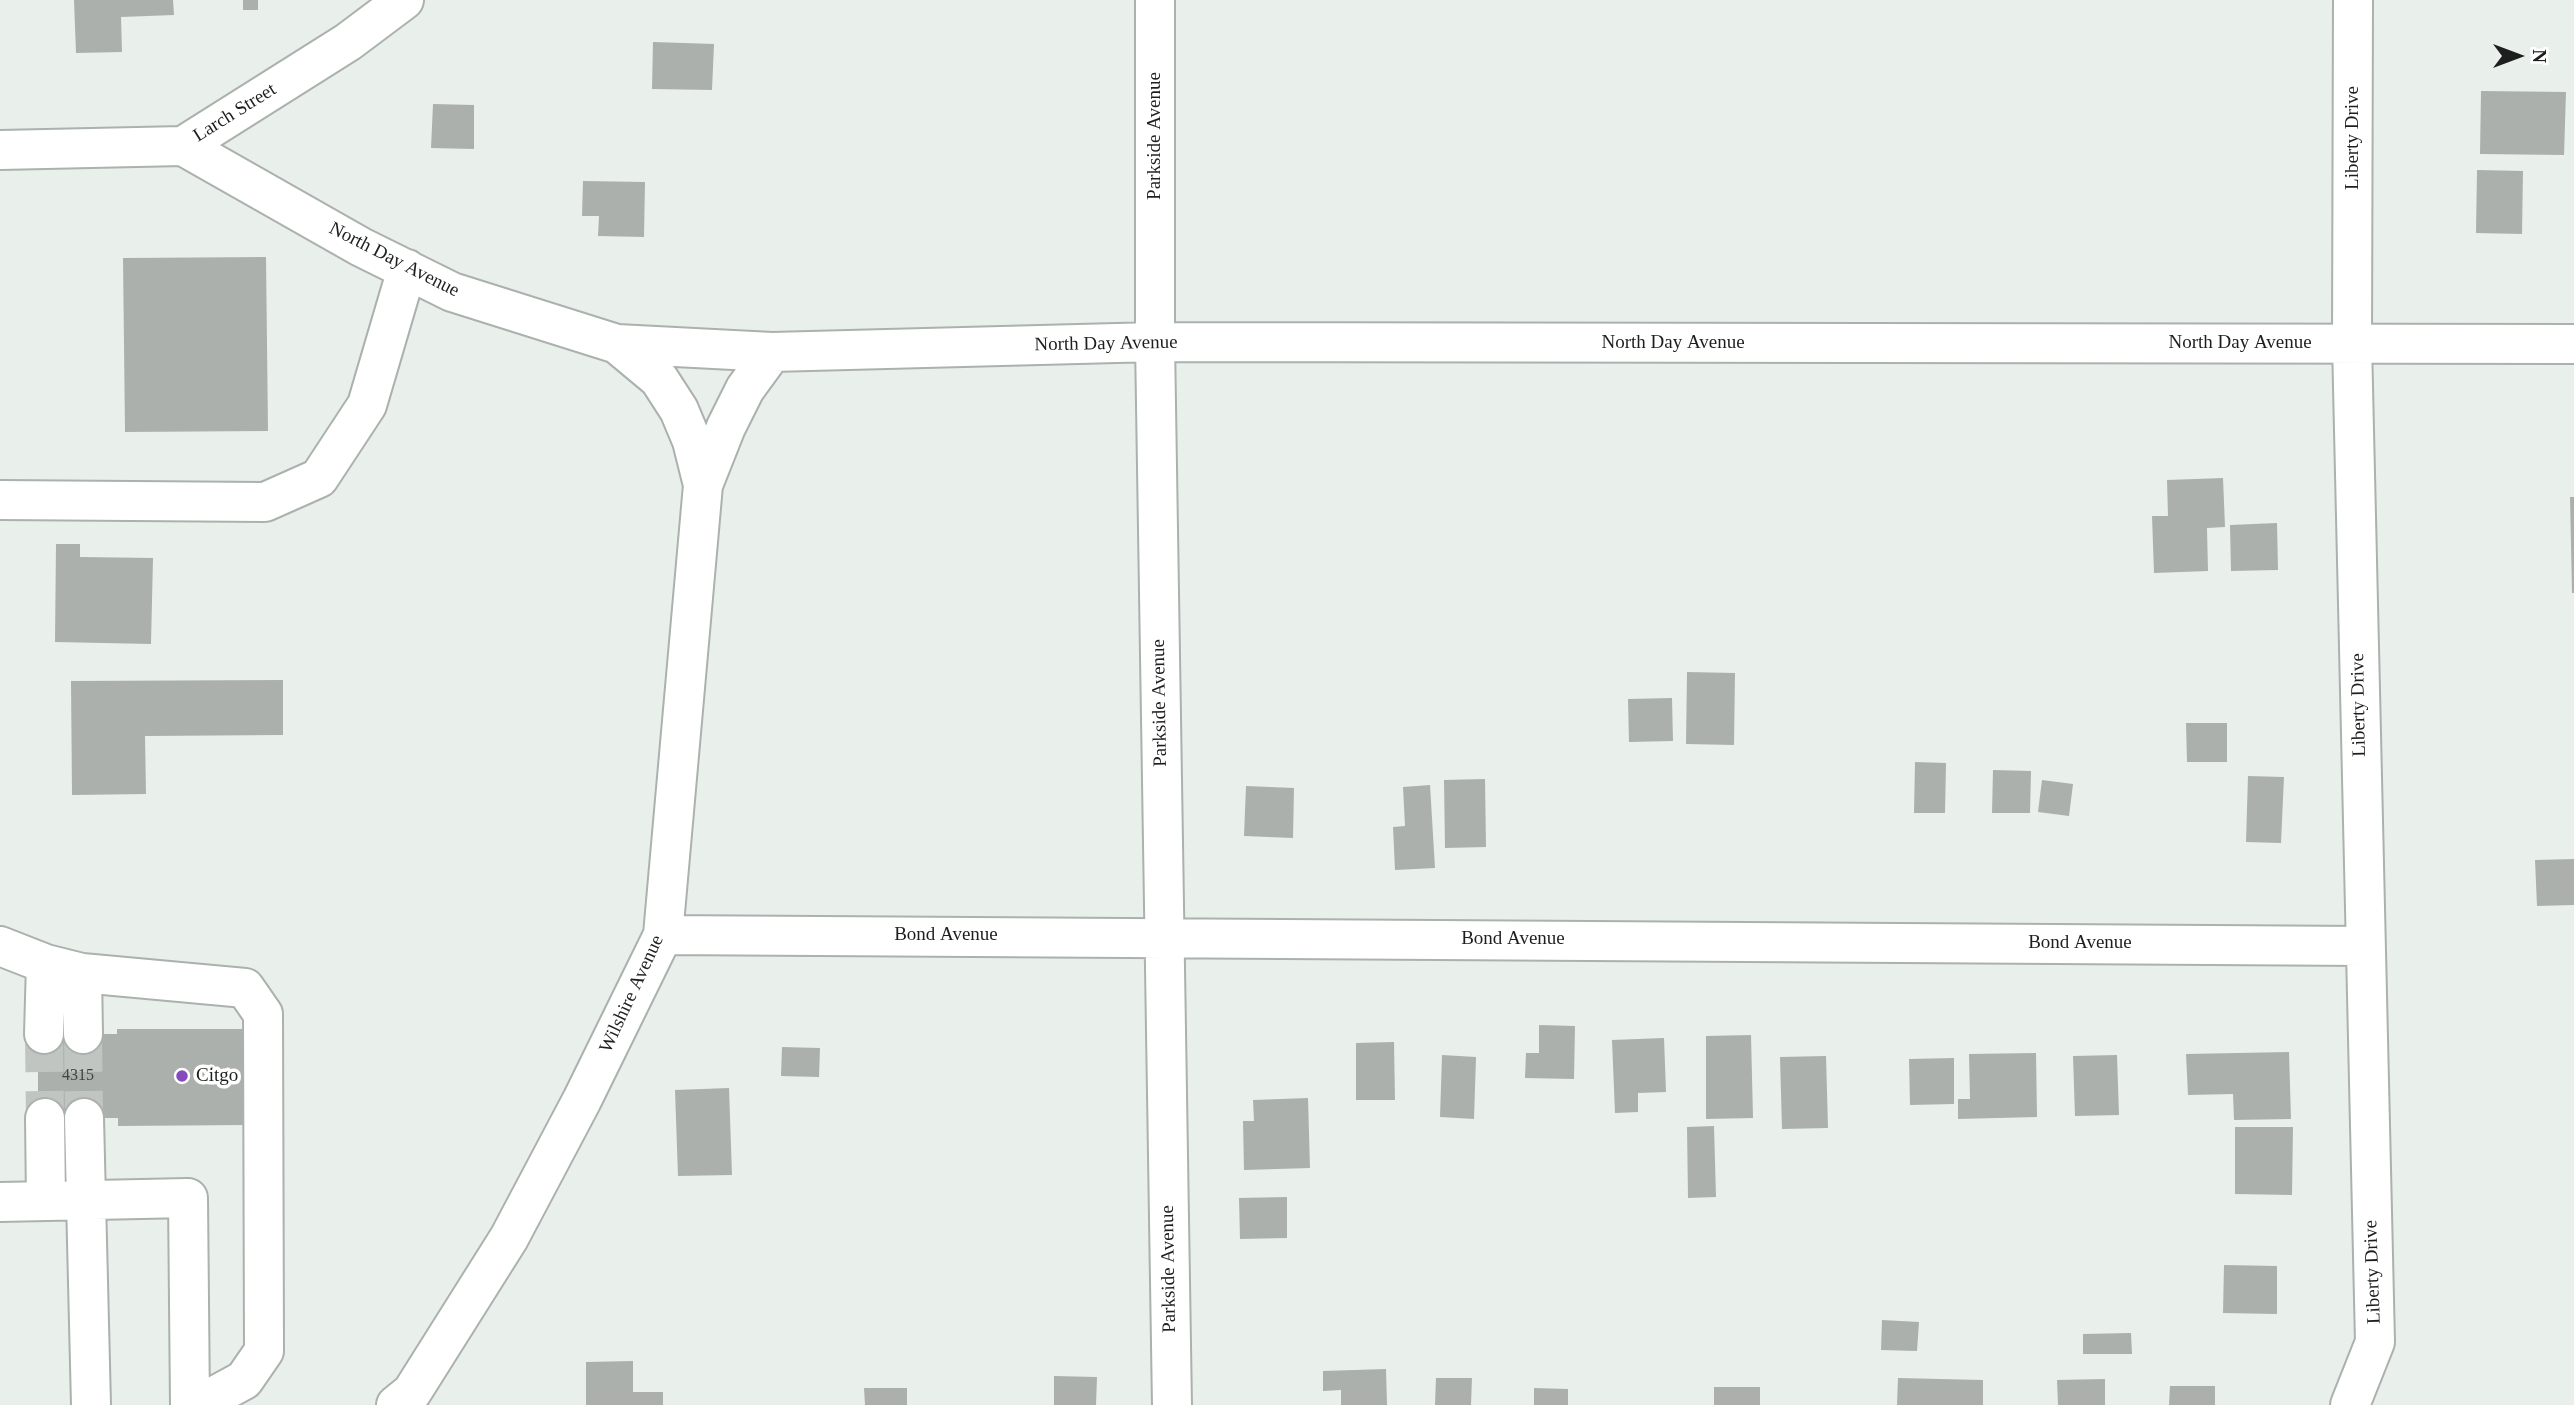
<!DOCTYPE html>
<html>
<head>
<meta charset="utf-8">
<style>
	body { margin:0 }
	#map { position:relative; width:2574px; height:1405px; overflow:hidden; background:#e9efeb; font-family:Georgia,serif }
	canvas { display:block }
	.north { position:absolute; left:2483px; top:21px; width:70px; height:70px; -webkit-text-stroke:5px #fff; paint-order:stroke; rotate:90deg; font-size:19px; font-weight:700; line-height:28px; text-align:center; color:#1d1f1e }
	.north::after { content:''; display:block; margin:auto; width:24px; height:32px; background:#1d1f1e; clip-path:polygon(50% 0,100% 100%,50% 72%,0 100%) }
</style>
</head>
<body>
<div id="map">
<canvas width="2574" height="1405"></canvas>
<div class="north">N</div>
</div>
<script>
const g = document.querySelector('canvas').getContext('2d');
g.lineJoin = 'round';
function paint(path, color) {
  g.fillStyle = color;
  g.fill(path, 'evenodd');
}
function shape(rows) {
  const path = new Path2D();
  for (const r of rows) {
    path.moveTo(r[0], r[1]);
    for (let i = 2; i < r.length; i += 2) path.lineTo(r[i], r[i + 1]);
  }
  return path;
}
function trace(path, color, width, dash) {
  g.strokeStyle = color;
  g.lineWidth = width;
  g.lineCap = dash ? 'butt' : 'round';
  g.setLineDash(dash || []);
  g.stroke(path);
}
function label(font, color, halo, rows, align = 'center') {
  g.font = font + ' Georgia,serif';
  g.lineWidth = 7;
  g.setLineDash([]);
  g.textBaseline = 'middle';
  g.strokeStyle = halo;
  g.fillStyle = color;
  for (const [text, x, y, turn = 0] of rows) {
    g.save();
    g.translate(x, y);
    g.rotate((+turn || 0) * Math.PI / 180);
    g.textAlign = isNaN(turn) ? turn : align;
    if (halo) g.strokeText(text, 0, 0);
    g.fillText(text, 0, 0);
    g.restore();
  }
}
paint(shape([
	[74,0,173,0,174,15,121,17,122,52,76,53],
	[243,0,258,0,258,10,243,10],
	[653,42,714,44,712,90,652,89],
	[2481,91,2566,92,2564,155,2480,154],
	[433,104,474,105,474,149,431,148],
	[2477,170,2523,171,2522,234,2476,233],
	[583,181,645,182,644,237,598,236,599,216,582,216],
	[266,257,268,431,125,432,123,258],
	[2223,478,2225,527,2207,528,2208,571,2154,573,2152,516,2168,516,2167,480],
	[2570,497,2574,497,2574,593,2572,593],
	[2277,523,2278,570,2231,571,2230,525],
	[56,544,80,544,80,557,153,558,151,644,55,642],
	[1687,672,1735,673,1734,745,1686,744],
	[283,680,283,735,145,736,146,794,72,795,71,681],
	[1672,698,1673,741,1629,742,1628,699],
	[2186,723,2227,723,2227,762,2187,762],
	[1915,762,1946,763,1945,813,1914,813],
	[1993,770,2031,771,2030,813,1992,813],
	[2248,776,2284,777,2281,843,2246,842],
	[1485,779,1486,847,1445,848,1444,780],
	[2042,780,2073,784,2069,816,2038,812],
	[1430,785,1435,868,1395,870,1393,827,1405,826,1403,787],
	[1246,786,1294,788,1293,838,1244,836],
	[2574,859,2574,905,2537,906,2535,860],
	[1539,1025,1575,1026,1574,1079,1525,1078,1526,1053,1539,1053],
	[117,1029,245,1029,246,1125,118,1126,118,1118,38,1118,38,1034,117,1034],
	[1751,1035,1753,1118,1706,1119,1706,1036],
	[1664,1038,1666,1092,1638,1093,1638,1112,1615,1113,1612,1040],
	[1394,1042,1395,1100,1356,1100,1356,1043],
	[782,1047,820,1048,819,1077,781,1076],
	[2289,1052,2291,1119,2234,1120,2233,1094,2188,1095,2186,1054],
	[2036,1053,2037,1117,1958,1119,1958,1099,1970,1099,1969,1054],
	[1442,1055,1476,1057,1474,1119,1440,1117],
	[2117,1055,2119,1115,2075,1116,2073,1056],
	[1826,1056,1828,1128,1782,1129,1780,1057],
	[1954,1058,1954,1104,1910,1105,1909,1059],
	[729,1088,732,1175,678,1176,675,1090],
	[1308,1098,1310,1168,1244,1170,1243,1121,1254,1121,1253,1100],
	[1714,1126,1716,1197,1688,1198,1687,1127],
	[2235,1127,2293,1127,2292,1195,2235,1194],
	[1287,1197,1287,1238,1240,1239,1239,1198],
	[2224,1265,2277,1266,2277,1314,2223,1313],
	[1882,1320,1919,1322,1917,1351,1881,1350],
	[2131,1333,2132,1354,2083,1354,2083,1334],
	[633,1361,633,1392,663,1392,663,1405,586,1405,586,1362],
	[1386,1369,1387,1405,1341,1405,1341,1390,1323,1391,1323,1371],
	[1054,1376,1097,1377,1096,1405,1054,1405],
	[1436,1378,1472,1378,1471,1405,1435,1405],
	[1898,1378,1983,1380,1983,1405,1897,1405],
	[2105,1379,2105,1405,2058,1405,2057,1380],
	[2170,1386,2215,1386,2215,1405,2169,1405],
	[1714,1387,1760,1387,1760,1405,1714,1405],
	[864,1388,907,1388,907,1405,865,1405],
	[1534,1388,1568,1389,1568,1405,1534,1405]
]), '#abb0ac');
trace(shape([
	[44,1034,45,1118],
	[83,1034,84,1118]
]), '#c0c5c2', 38, [38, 19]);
const minor = shape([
	[1155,0,1155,342,1172,1405],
	[183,146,361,247,452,292,617,344,659,379,679,410,692,441,703,485,726,427,745,389,772,352,1155,342,2574,344],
	[0,150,183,146,348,42,404,0],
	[617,344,772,352],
	[0,500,265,502,319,478,367,405,407,269],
	[663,935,2364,946],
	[0,946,46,964,82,973,245,988,263,1014,264,1351,244,1380,198,1405],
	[82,973,83,1034],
	[44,1034,46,964],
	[45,1118,46,1201],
	[84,1118,91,1405],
	[0,1202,188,1198,190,1405],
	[396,1405,412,1392,509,1238,582,1100,663,935,703,485],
	[2350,1405,2375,1342,2352,343,2353,0]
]);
trace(minor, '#abb1ad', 42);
trace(minor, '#fff', 38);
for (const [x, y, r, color] of [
	[182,1076,7,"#8749be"]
]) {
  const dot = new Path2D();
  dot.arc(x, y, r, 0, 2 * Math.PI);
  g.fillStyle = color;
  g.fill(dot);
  trace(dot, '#fff', 2.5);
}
label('16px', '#404342', null, [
	["4315",78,1076]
]);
label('19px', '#1d1f1e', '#fff', [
	["Larch Street",235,113,-32],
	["Parkside Avenue",1155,136,-90],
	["Liberty Drive",2353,138,-90],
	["North Day Avenue",394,260,27],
	["North Day Avenue",1673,343],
	["North Day Avenue",2240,343],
	["North Day Avenue",1106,344,-1],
	["Parkside Avenue",1160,703,-91],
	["Liberty Drive",2359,705,-91],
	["Bond Avenue",946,935],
	["Bond Avenue",1513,939],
	["Bond Avenue",2080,943],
	["Wilshire Avenue",632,994,-65],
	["Parkside Avenue",1169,1269,-91],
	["Liberty Drive",2373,1272,-92]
]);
label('19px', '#1d1f1e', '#fff', [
	["Citgo",196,1076]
], 'left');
</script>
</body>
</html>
